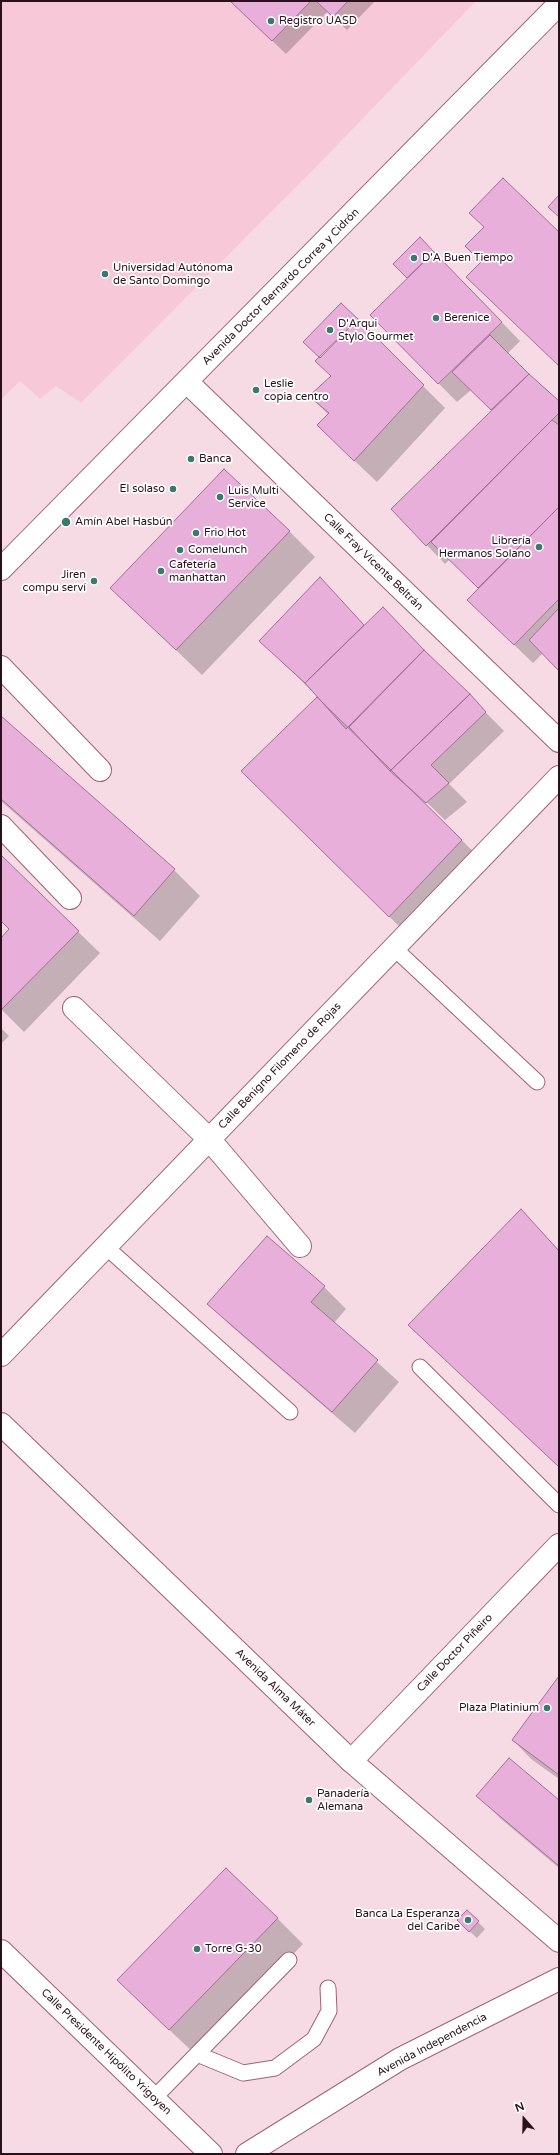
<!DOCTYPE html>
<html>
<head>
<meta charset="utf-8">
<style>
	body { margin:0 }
	#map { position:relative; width:560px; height:2155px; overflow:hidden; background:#f7dbe4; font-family:"Varela Round",sans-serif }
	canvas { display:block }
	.frame { position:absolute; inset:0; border:2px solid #29111b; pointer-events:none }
	.north { position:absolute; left:504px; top:2099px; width:40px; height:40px; -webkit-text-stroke:3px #fff; paint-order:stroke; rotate:340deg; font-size:11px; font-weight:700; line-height:16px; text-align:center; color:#29111b }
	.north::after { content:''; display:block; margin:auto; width:14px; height:18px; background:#29111b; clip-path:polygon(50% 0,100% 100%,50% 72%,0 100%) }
</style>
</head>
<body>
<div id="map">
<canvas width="560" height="2155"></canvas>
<div class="frame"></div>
<div class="north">N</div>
</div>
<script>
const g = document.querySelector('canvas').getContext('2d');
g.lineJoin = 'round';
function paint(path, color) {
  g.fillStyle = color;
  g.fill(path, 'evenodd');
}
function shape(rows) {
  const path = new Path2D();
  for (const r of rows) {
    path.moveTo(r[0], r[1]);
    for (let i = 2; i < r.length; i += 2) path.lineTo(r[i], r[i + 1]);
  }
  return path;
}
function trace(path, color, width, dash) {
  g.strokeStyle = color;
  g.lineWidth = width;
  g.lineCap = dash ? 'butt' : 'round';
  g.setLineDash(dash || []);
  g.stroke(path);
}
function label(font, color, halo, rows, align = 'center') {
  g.font = font + ' "Varela Round",sans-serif';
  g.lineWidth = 3.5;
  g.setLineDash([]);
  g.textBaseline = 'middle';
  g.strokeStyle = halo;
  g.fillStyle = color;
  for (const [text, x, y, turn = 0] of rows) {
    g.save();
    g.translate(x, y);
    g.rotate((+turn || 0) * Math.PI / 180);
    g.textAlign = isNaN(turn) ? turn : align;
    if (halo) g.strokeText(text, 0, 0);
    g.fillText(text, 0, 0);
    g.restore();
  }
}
paint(shape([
	[1,1,476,1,316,167,81,403,56,386,40,399,20,381,1,400]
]), '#f7c8d8');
paint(shape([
	[231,1,375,1,347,30,328,11,286,54],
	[427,245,520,341,507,354,559,402,559,670,543,653,533,663,486,618,480,588,450,559,445,564,392,509,493,411,471,390,457,402,371,315,409,278,395,264],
	[357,320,445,408,377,482,340,447,329,415,310,397,332,376],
	[289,531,315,557,202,675,111,588],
	[320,579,365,626,383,608,504,731,449,784,467,802,445,820,361,739,360,740,484,862,412,939,242,771,318,697,279,659],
	[1,718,174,870,200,896,160,941,1,801],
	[1,857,100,953,24,1032,1,1009,1,939,10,929,1,920],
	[1,1028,9,1036,1,1044],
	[521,1211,559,1250,559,1467,409,1325],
	[267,1238,324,1287,346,1309,334,1323,399,1382,355,1433,231,1326,209,1304],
	[559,1678,559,1779,531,1759,513,1740],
	[478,1796,559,1801,559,1868,500,1818],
	[277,1918,303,1944,196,2055,144,2006],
	[478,1922,485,1929,477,1938,465,1927]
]), '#0003');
const building = shape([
	[230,1,311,1,272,41,230,1],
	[316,1,348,1,333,17,316,1],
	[503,178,559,232,559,366,466,277,481,262,465,246,484,227,469,213,503,178],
	[559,195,559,217,548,207,559,195],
	[420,237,434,252,407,278,393,264,420,237],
	[434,252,502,322,438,384,370,315,434,252],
	[341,303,358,319,320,358,303,342,341,303],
	[358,319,424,385,354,461,317,425,329,413,309,396,331,376,315,361,358,319],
	[490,335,529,374,491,410,452,372,490,335],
	[529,374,559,401,559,413,426,546,391,509,529,374],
	[552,420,559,425,559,507,478,588,431,542,552,420],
	[224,469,290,531,176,650,110,588,224,469],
	[559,507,559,599,514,645,467,600,559,507],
	[320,577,364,625,305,683,259,641,320,577],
	[383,607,424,650,346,729,305,683,383,607],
	[559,608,559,671,529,640,559,608],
	[424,650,470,694,390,771,349,727,424,650],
	[470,694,486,712,431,765,449,783,426,803,390,771,470,694],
	[317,697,462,840,389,917,241,771,317,697],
	[1,716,175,869,134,916,1,799,1,716],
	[1,855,79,931,1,1010,1,938,9,929,1,921,1,855],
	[521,1209,559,1251,559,1467,408,1325,521,1209],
	[267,1236,325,1286,311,1302,378,1360,332,1412,207,1304,267,1236],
	[559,1676,559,1775,512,1740,559,1676],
	[509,1758,559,1800,559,1866,476,1796,509,1758],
	[226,1868,278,1918,169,2030,117,1980,226,1868],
	[467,1910,479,1921,469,1932,457,1920,467,1910]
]);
paint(building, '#e7afd9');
trace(building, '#a36f96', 1);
const lane = shape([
	[394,948,537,1082],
	[106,1247,290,1412],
	[420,1367,559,1505],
	[197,2054,243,2073,275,2068,314,2039,329,2011,328,1988],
	[154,2098,289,1960]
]);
const street = shape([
	[187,382,559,741],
	[1,667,100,770],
	[1,826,70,898],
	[74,1008,209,1139,300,1246],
	[1,1355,559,777],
	[351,1761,559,1545],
	[1,1951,211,2154]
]);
const secondary = shape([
	[1,569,559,4],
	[1,1424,351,1761,559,1941],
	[247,2154,400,2059,559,1979]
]);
trace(lane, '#9f6279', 17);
trace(street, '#9f6279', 24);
trace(secondary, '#9f6279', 24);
trace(lane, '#fff', 15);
trace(street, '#fff', 22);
trace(secondary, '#fff', 22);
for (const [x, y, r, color] of [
	[271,21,4,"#397a6b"],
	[414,258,4,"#397a6b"],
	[105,274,4,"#397a6b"],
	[436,318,4,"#397a6b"],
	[330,330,4,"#397a6b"],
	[256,390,4,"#397a6b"],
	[191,459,4,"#397a6b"],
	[173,489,4,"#397a6b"],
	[220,497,4,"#397a6b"],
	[66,522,5,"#397a6b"],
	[196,533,4,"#397a6b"],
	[539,547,4,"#397a6b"],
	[180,550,4,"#397a6b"],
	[161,571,4,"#397a6b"],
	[94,581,4,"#397a6b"],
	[547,1708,4,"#397a6b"],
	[309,1800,4,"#397a6b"],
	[468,1920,4,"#397a6b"],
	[197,1949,4,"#397a6b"]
]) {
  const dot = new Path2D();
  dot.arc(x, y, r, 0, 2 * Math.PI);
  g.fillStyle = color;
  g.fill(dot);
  trace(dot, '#fff', 1.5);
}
label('11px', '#29111b', '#fff', [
	["Registro UASD",279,21],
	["D'A Buen Tiempo",422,258],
	["Universidad Autónoma",113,268],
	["de Santo Domingo",113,281],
	["Berenice",444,318],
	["D'Arqui",338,324],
	["Stylo Gourmet",338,337],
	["Leslie",264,384],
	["copia centro",264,397],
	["Banca",199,459],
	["El solaso",165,489,"right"],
	["Luis Multi",228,491],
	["Service",228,504],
	["Amín Abel Hasbún",75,522],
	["Frio Hot",204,533],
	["Librería",531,541,"right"],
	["Hermanos Solano",531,554,"right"],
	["Comelunch",188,550],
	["Cafetería",169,565],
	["manhattan",169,578],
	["Jiren",86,575,"right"],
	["compu serví",86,588,"right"],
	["Plaza Platinium",539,1708,"right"],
	["Panadería",317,1794],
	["Alemana",317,1807],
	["Banca La Esperanza",460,1914,"right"],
	["del Caribe",460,1927,"right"],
	["Torre G-30",205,1949]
], 'left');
label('11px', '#29111b', '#fff', [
	["Avenida Doctor Bernardo Correa y Cidrón",281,287,-45],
	["Calle Fray Vicente Beltrán",373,562,44],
	["Calle Benigno Filomeno de Rojas",280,1066,-46],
	["Calle Doctor Piñeiro",455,1653,-46],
	["Avenida Alma Máter",275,1688,44],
	["Avenida Independencia",432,2045,-28],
	["Calle Presidente Hipólito Yrigoyen",106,2052,44]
]);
</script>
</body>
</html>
